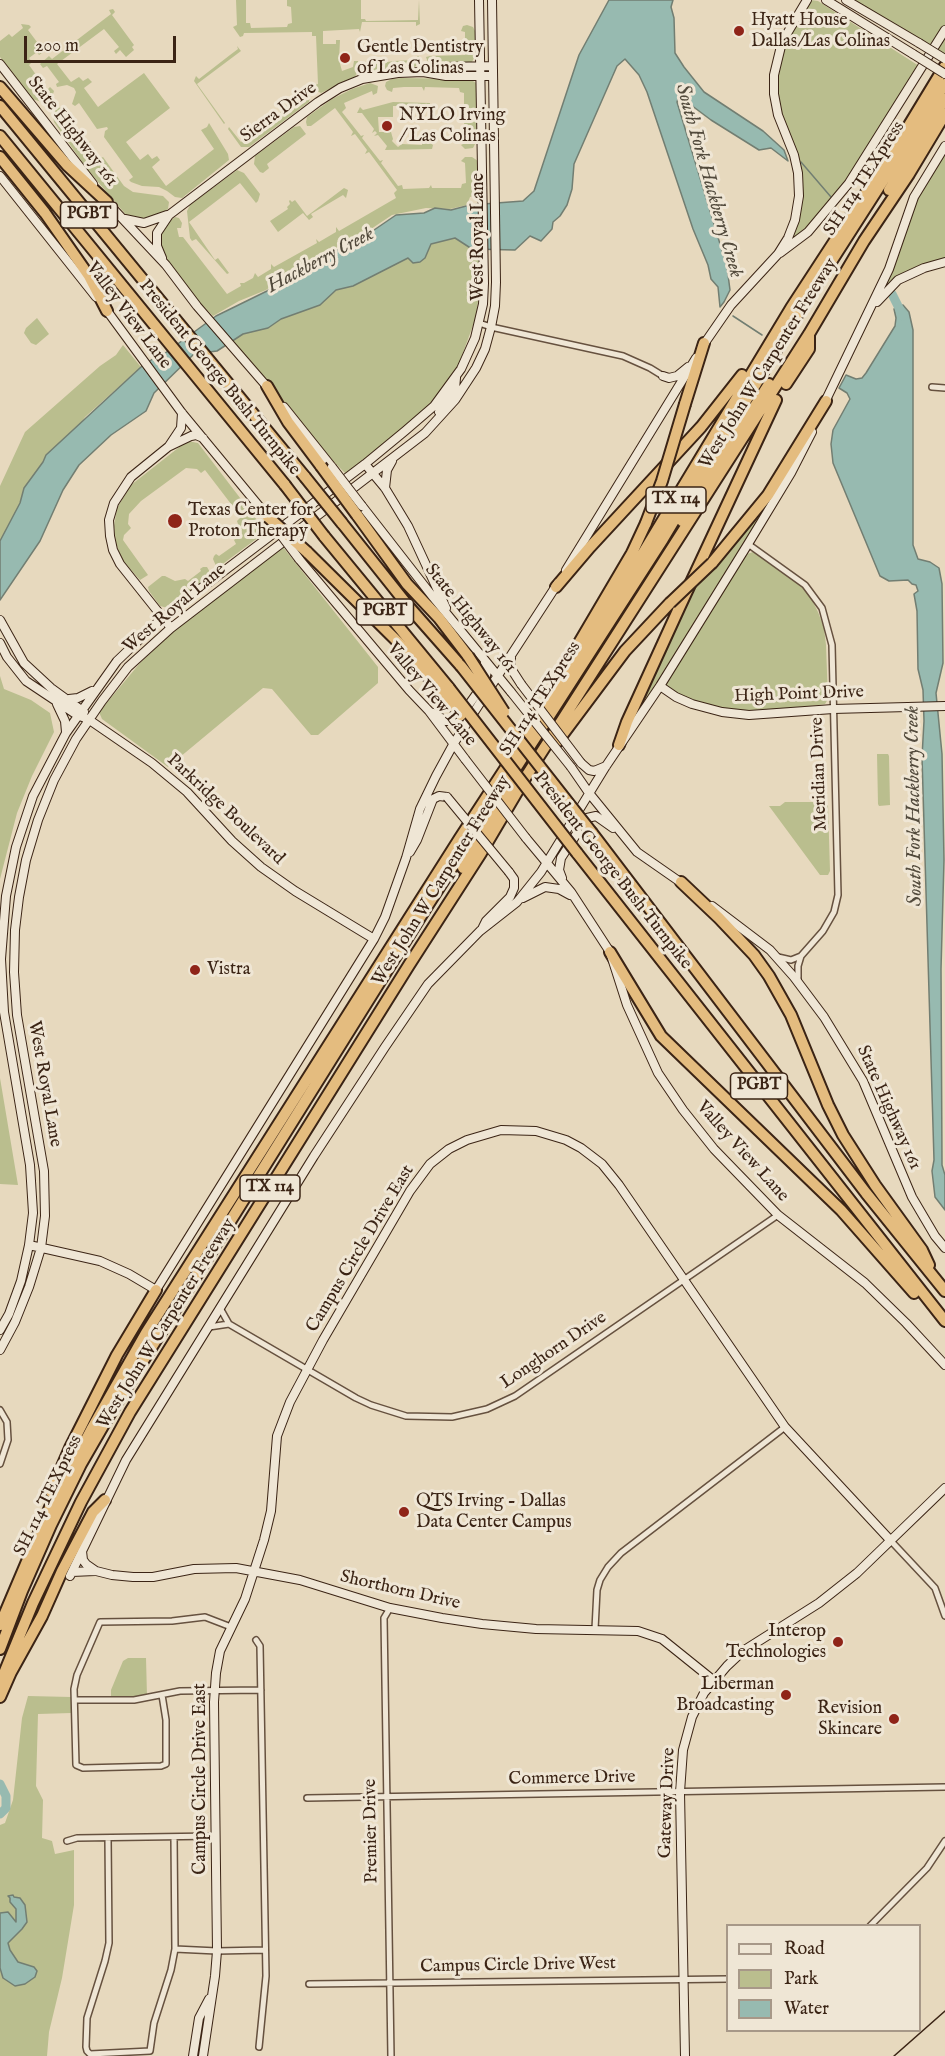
<!DOCTYPE html>
<html>
<head>
<meta charset="utf-8">
<style>
	body { margin:0 }
	#map { position:relative; width:945px; height:2056px; overflow:hidden; background:#e7d9be; font-family:"IM FELL English",serif }
	canvas { display:block }
	.legend { position:absolute; left:726px; top:1924px; width:195px; height:108px; box-sizing:border-box; background:#efe6d5; border:2px solid #a79888; margin:0; padding:8px 10px; list-style:none; font-size:18px; color:#3b2415 }
	.legend li { display:flex; align-items:center; gap:12px; height:30px }
	.legend b { width:30px; border:2px solid #a79888 }
	.scale { position:absolute; left:24px; top:36px; width:152px; height:27px; box-sizing:border-box; border:3px solid #3b2415; border-top:0; padding-left:8px; font-size:18px; line-height:21px; white-space:nowrap; color:#3b2415; -webkit-text-stroke:4px #efe6d5; paint-order:stroke }
</style>
</head>
<body>
<div id="map">
<canvas width="945" height="2056"></canvas>
<ul class="legend">
<li><b style="height:8px;background:#efe6d5"></b>Road</li>
<li><b style="height:16px;background:#babe8e"></b>Park</li>
<li><b style="height:16px;background:#97bab0"></b>Water</li>
</ul>
<div class="scale">200 m</div>
</div>
<script>
const g = document.querySelector('canvas').getContext('2d');
g.lineJoin = 'round';
function paint(path, color) {
  g.fillStyle = color;
  g.fill(path, 'evenodd');
}
function shape(rows) {
  const path = new Path2D();
  for (const r of rows) {
    path.moveTo(r[0], r[1]);
    for (let i = 2; i < r.length; i += 2) path.lineTo(r[i], r[i + 1]);
  }
  return path;
}
function trace(path, color, width, dash) {
  g.strokeStyle = color;
  g.lineWidth = width;
  g.lineCap = dash ? 'butt' : 'round';
  g.setLineDash(dash || []);
  g.stroke(path);
}
function label(font, color, halo, rows, align = 'center') {
  g.font = font + ' "IM FELL English",serif';
  g.lineWidth = 6;
  g.setLineDash([]);
  g.textBaseline = 'middle';
  g.strokeStyle = halo;
  g.fillStyle = color;
  for (const [text, x, y, turn = 0] of rows) {
    g.save();
    g.translate(x, y);
    g.rotate((+turn || 0) * Math.PI / 180);
    g.textAlign = isNaN(turn) ? turn : align;
    if (halo) g.strokeText(text, 0, 0);
    g.fillText(text, 0, 0);
    g.restore();
  }
}
paint(shape([
	[236,0,246,0,246,23,250,23,251,28,287,27,288,24,292,23,291,7,287,6,287,0,361,0,361,19,365,19,366,21,418,20,419,0,420,24,416,26,416,22,362,22,360,32,359,29,323,31,323,44,336,44,336,40,340,40,339,60,342,71,353,67,354,61,358,61,359,69,355,77,321,93,315,90,313,85,318,84,316,36,312,36,312,32,244,33,243,36,240,37,233,27,237,25],
	[811,0,818,1,919,66,838,192,804,232,787,247,802,190,778,111,776,81,783,47],
	[855,0,945,0,945,57],
	[113,9,115,12,112,15,134,45,132,47,134,50,126,57,120,50,116,54,114,51,119,47,104,29,57,64,71,82,79,77,83,81,88,78,92,82,84,88,98,107,144,73,170,108,126,142,140,160,148,154,152,159,157,156,160,160,152,167,166,186,214,149,201,130,207,127,209,123,228,154,229,160,182,198,175,197,167,191,159,187,142,186,131,182,129,180,133,177,104,137,105,131,108,129,107,127,97,129,79,103,75,106,72,104,76,92,74,88,67,85,57,87,56,84,59,82,47,66,43,68,40,64,49,56,52,59,111,14,109,10],
	[21,24,29,25,31,27,28,30,43,50,47,49,39,55,37,52,29,58,32,62,29,65,47,90,50,87,54,91,52,97,42,102,32,99,0,57,0,41,9,34,12,37,23,28],
	[467,25,473,27,475,31,475,56,472,62,466,65,429,65,426,57,430,56,465,55,465,32,461,31,463,26],
	[237,46,241,51,197,84,225,123,224,124,194,81,196,76,199,79,230,55,238,49],
	[417,56,419,56,420,61,415,67,371,71,366,70,364,66,366,61,368,65,394,61,417,60],
	[401,78,470,79,476,83,478,92,476,142,473,148,465,149,461,145,465,143,464,120,461,119,464,117,464,93,460,92,459,88,425,87,424,91,422,87,404,87,393,88,392,92,387,90,385,86,386,82,392,79],
	[370,83,378,86,377,93,373,95,372,91,344,103,346,108,342,112,361,136,364,135,362,138,380,161,383,160,381,163,398,186,402,185,403,189,429,188,431,185,432,188,461,188,462,184,466,183,465,163,461,161,465,157,472,157,478,161,479,194,470,197,467,205,450,209,426,208,392,215,356,239,353,243,340,245,331,252,299,266,266,290,239,301,213,316,198,301,162,253,159,233,166,224,175,217,179,218,182,223,181,228,177,228,179,237,183,237,227,294,241,286,240,283,244,283,253,278,255,273,258,277,271,269,271,264,274,267,317,243,316,239,319,242,336,232,336,227,339,231,396,198,394,193,397,190,369,152,365,154,367,150,355,134,351,136,353,132,335,108,311,126,307,126,306,122,307,117,332,99,352,89],
	[303,87,305,87,310,96,309,102,249,147,241,147,228,129,229,127,241,142,294,102,290,97,294,94,297,97,304,91],
	[393,102,430,103,430,106,393,106,393,117,378,117,379,132,391,132,393,139,392,141,398,147,402,144,422,145,422,143,430,143,433,145,432,149,385,150,387,146,378,135,374,136,377,133,375,131,372,133,374,129,362,113,357,113,360,107,363,110],
	[64,106,67,111,65,114,87,143,91,141,88,145,99,159,103,157,124,186,133,192,163,196,169,202,168,209,151,221,127,216,87,169,54,122,53,116,56,109],
	[300,126,306,134,267,164,269,168,268,169,263,173,260,172,254,164,255,156,294,127],
	[945,153,945,259,914,268,884,288,920,192],
	[237,170,244,173,260,194,258,201,256,203,240,183,189,222,215,260,218,258,229,273,227,274,196,239,192,241,190,238,187,211,190,205],
	[344,188,348,190,346,198,343,195,311,214,313,217,309,220,303,213,278,232,270,221,288,209,287,207,290,204,289,201,290,200,292,202,295,200,307,216],
	[455,238,472,249,472,255,480,259,480,287,476,317,459,364,436,398,414,421,346,474,334,462,232,341,243,334,268,328,281,319,319,305,336,290,353,286,408,258,425,258,431,244],
	[37,318,49,334,36,345,31,343,24,333,26,328],
	[123,345,141,367,85,417,0,543,0,486,25,432,100,366,116,355],
	[187,441,198,443,260,524,263,534,220,566,216,566,213,559,214,556,216,554,219,556,236,544,234,540,239,536,240,530,237,521,241,517,205,470,201,473,197,469,186,468,141,501,129,514,128,524,131,528,124,535,123,540,148,575,140,580,123,561,116,544,114,526,117,508,131,485],
	[797,457,770,503,631,724,691,590],
	[283,547,378,667,378,683,318,735,311,735,272,689,263,688,168,767,102,719,99,712,140,663,174,631],
	[753,552,789,575,800,585,809,594,818,612,824,628,826,645,828,699,825,704,771,712,740,711,697,703,675,694,665,686,744,555],
	[203,567,207,567,211,574,168,608,160,606,149,591,148,587,162,576,165,576,175,581,185,579,188,581,201,571,200,569],
	[0,676,4,689,31,700,50,713,54,732,32,776,17,813,0,879],
	[877,754,888,754,889,756,890,805,879,806,878,804],
	[785,802,813,802,814,805,828,805,830,871,828,875,820,875,769,806,780,806],
	[0,1078,18,1185,0,1184],
	[128,1658,146,1658,147,1696,111,1696,111,1690,123,1661],
	[28,1696,71,1697,71,1713,38,1714,36,1786,43,1800,42,1838,52,1841,55,1854,74,1850,74,1905,62,1978,49,2032,47,2056,0,2056,0,1825,5,1823,13,1800,22,1718]
]), '#babe8e');
const water = shape([
	[609,0,673,0,671,7,674,18,675,53,684,67,704,92,763,131,784,150,788,161,771,148,759,150,711,120,679,96,677,102,727,267,730,290,724,302,720,307,718,287,711,279,708,265,693,229,647,92,639,75,625,59,617,66,574,164,572,189,567,205,560,216,553,222,552,229,541,241,530,236,515,250,472,249,455,238,431,244,425,258,420,262,413,263,408,258,353,286,336,290,320,305,281,319,268,328,243,334,217,351,194,354,154,393,146,411,111,435,79,465,63,490,40,541,0,600,0,541,20,503,24,488,43,462,46,455,141,367,154,358,157,359,216,316,267,291,335,251,355,243,396,215,424,213,435,208,451,210,470,205,523,201,534,191,579,55,609,0],
	[903,305,909,312,913,330,913,545,918,559,930,562,939,568,942,584,943,663,936,693,942,754,944,860,941,969,942,1165,945,1175,945,1210,935,1197,932,1171,934,1160,922,757,924,721,923,690,918,669,917,611,914,594,918,591,916,585,912,584,908,580,889,581,880,576,833,463,831,444,833,430,850,399,847,393,839,388,846,375,856,379,862,378,866,373,895,326,896,318,894,309,903,305],
	[13,1895,14,1897,20,1898,25,1905,27,1922,22,1929,8,1943,10,1950,18,1962,34,1967,37,1971,35,1977,25,1984,15,1986,3,1978,0,1968,0,1913,8,1912,16,1922,16,1909,10,1902,10,1898,8,1896,13,1895]
]);
paint(water, '#97bab0');
trace(water, '#727e72', 1.5);
trace(shape([
	[801,162,831,197],
	[733,316,762,335]
]), '#727e72', 1.5);
trace(shape([
	[892,294,903,316],
	[0,1784,6,1796,6,1808,0,1814]
]), '#97bab0', 9);
const street = shape([
	[479,323,491,327,623,356,650,368,663,376],
	[932,387,945,388],
	[748,544,805,585,822,608,832,645,838,895,834,912,823,931,801,956,791,960,778,957],
	[798,981,798,966,801,956],
	[220,1308,229,1324,356,1398,371,1405,406,1416,452,1417,487,1409,515,1396,778,1215],
	[209,1327,229,1324],
	[0,1410,7,1422,8,1440,0,1464],
	[891,1541,935,1588,945,1616],
	[390,1608,384,1618,391,2056],
	[595,1629,597,1590,600,1580,608,1567,621,1553,785,1427],
	[256,1640,260,1646,266,1976,259,2047],
	[162,1695,166,1720,166,1764,161,1766,83,1768,76,1765,74,1689,77,1675,100,1622,172,1621,205,1617,231,1627],
	[75,1700,134,1700,180,1691,261,1690],
	[307,1798,945,1787],
	[108,1838,109,1943,105,1961,87,2018,86,2047,87,2051,90,2054,150,2051,154,2023,171,1970,175,1949,174,1837],
	[67,1841,77,1838,216,1836],
	[870,1926,927,1868,945,1841],
	[175,1949,217,1951,265,1950],
	[309,1984,728,1979]
]);
const secondary = shape([
	[826,0,913,54],
	[846,0,919,43],
	[0,64,93,184],
	[427,71,446,67,492,66],
	[0,176,96,297],
	[104,199,166,265,197,306,269,389],
	[125,219,144,223,167,215],
	[780,253,808,232,849,183,945,30],
	[162,258,157,246,157,233,169,215,318,102,340,88,362,79,398,73,423,72,446,76,493,76],
	[877,302,898,280,924,268,945,262],
	[105,308,182,413,263,511],
	[702,347,731,305,778,254,788,238,795,220,799,196,798,173,794,155,778,115,774,94,774,75,782,42,807,0],
	[663,376,669,378,677,376,688,367],
	[824,404,889,269,914,197,945,146],
	[284,407,332,467],
	[439,412,455,389,456,378],
	[169,446,181,428,182,413],
	[365,464,385,488,408,526,446,608],
	[385,488,387,470,392,461],
	[362,506,433,597,511,692],
	[299,559,409,690,429,711,465,759],
	[566,570,696,358],
	[0,620,24,663,51,688,84,712],
	[171,628,120,564,113,550,110,536,109,520,114,503,131,477,168,447,191,436,196,435,203,438],
	[0,643,7,657,26,681,77,715,88,719,152,763,187,792,232,841,261,867,295,891,374,939],
	[511,658,510,667,521,684],
	[660,686,676,697,692,704,722,712,749,715,833,709,945,706],
	[69,699,78,698,92,691],
	[57,704,65,721,66,732],
	[433,713,446,721,454,721,460,717,485,682,487,670,485,663],
	[581,763,589,770,594,771,606,766],
	[571,767,589,793,637,852,683,884],
	[526,838,571,892,610,952,627,1005,658,1073,683,1110,714,1149,778,1215,865,1283,906,1323,945,1365],
	[410,852,417,840,433,799,439,796,447,797],
	[562,878,559,870,561,858,587,818,596,816,613,828],
	[523,898,545,887,559,889,570,895],
	[712,906,770,950,794,977,824,1017,863,1081,912,1197,935,1236,945,1248],
	[483,927,486,921,510,897,514,888,514,879,509,872],
	[29,1245,100,1261,129,1274,156,1290,374,939,385,917,406,858,420,809,436,776,454,743,558,583],
	[0,1330,9,1314,21,1281,29,1245,33,1213,30,1165,4,1012,1,959,6,896,16,847,33,796,66,733,117,661,162,618,365,464,405,431,434,406,461,369,475,338,483,304,484,283,479,0],
	[0,1350,15,1322,29,1287,41,1248,45,1216,44,1171,17,1015,14,972,15,930,19,897,26,860,38,820,54,780,76,739,102,701,128,667,171,628,425,433,455,400,476,368,485,349,491,327,495,306,496,282,492,0],
	[82,1551,83,1560,86,1564,96,1571,112,1575,133,1577,153,1577,194,1569,236,1568,300,1580,390,1608,442,1618,482,1624,536,1629,638,1631,662,1639,713,1680],
	[72,1572,95,1571],
	[70,1576,126,1460,314,1156,385,1047,428,984,480,931,517,902,541,872,606,766,660,686,748,544,791,473,812,432],
	[193,2056,199,2018,209,1999],
	[203,2056,215,1976,217,1951,214,1702,216,1673,220,1651,245,1599,264,1540,271,1511,277,1436,290,1402,323,1340,410,1191,430,1164,449,1149,467,1140,501,1130,536,1131,566,1140,581,1148,602,1164,619,1185,785,1427,891,1541],
	[685,2056,680,1792,683,1750,692,1717,704,1693,727,1666,743,1651,819,1603,857,1573,945,1488]
]);
const highway = shape([
	[0,87,67,165,107,202],
	[0,106,305,477],
	[0,136,285,485],
	[0,157,45,213,89,276,107,311],
	[889,190,945,99],
	[786,384,809,349,809,334],
	[267,386,288,422,321,466],
	[685,404,704,343],
	[357,515,407,584,439,618,468,656],
	[682,521,769,384],
	[342,523,409,607,461,666],
	[324,536,449,688],
	[307,552,398,642,442,693],
	[712,563,768,495,826,401],
	[556,587,590,547,701,427,742,375],
	[579,643,632,553,646,523],
	[557,742,625,651,670,603],
	[619,745,627,722,680,606,776,400],
	[592,833,866,1193,945,1291],
	[577,853,945,1321],
	[463,868,515,785],
	[681,882,719,918,754,955,769,976,791,1015,828,1105,843,1135,875,1185,922,1250,929,1265],
	[610,952,661,1036,841,1210,914,1293],
	[51,1492,70,1448,117,1355,156,1290],
	[0,1625,51,1505,91,1430,146,1333,460,838,608,611,791,308,894,150,945,66],
	[0,1649,22,1591,51,1525,81,1464,111,1412,429,903,663,539,802,307,945,84],
	[0,1683,33,1603,81,1502,130,1412,409,965,481,853,527,775,809,334,864,241,909,174,945,114],
	[0,1697,11,1672,42,1616,62,1571,93,1512,105,1500]
]);
trace(street, '#66513f', 8);
trace(secondary, '#3b2415', 10);
trace(highway, '#3b2415', 14);
trace(street, '#efe6d5', 5);
trace(secondary, '#efe6d5', 8);
trace(highway, '#e4bc7f', 10);
trace(shape([
	[894,2056,945,2011]
]), '#3b2415', 1.5);
const secondaryBridge = shape([
	[919,43,945,59],
	[913,54,945,74],
	[332,467,362,506],
	[278,531,299,559],
	[521,684,581,763],
	[511,692,571,767],
	[465,759,526,838],
	[447,797,509,872]
]);
const highwayBridge = shape([
	[321,466,357,515],
	[305,477,342,523],
	[285,485,324,536],
	[268,517,307,552],
	[646,523,662,481,685,404],
	[670,603,712,563],
	[468,656,504,712],
	[461,666,592,833],
	[449,688,577,853],
	[442,693,461,715]
]);
trace(secondaryBridge, '#3b2415', 10, []);
trace(highwayBridge, '#3b2415', 14, []);
trace(secondaryBridge, '#efe6d5', 8);
trace(highwayBridge, '#e4bc7f', 10);
for (const [x, y, r, color] of [
	[739,31,6,"#8f2418"],
	[345,58,6,"#8f2418"],
	[387,126,6,"#8f2418"],
	[175,521,8,"#8f2418"],
	[195,970,6,"#8f2418"],
	[404,1512,6,"#8f2418"],
	[838,1642,6,"#8f2418"],
	[786,1695,6,"#8f2418"],
	[894,1719,6,"#8f2418"]
]) {
  const dot = new Path2D();
  dot.arc(x, y, r, 0, 2 * Math.PI);
  g.fillStyle = color;
  g.fill(dot);
  trace(dot, '#efe6d5', 2);
}
for (const [x, y, w] of [
	[89,215,57],
	[676,500,60],
	[385,612,57],
	[759,1086,57],
	[270,1188,60]
]) {
  const box = new Path2D();
  box.roundRect(x - w / 2, y - 13, w, 26, 4.5);
  g.fillStyle = '#efe6d5';
  g.fill(box);
  trace(box, '#3b2415', 1.5);
}
label('bold 16px', '#3b2415', null, [
	["PGBT",89,215],
	["TX 114",676,500],
	["PGBT",385,612],
	["PGBT",759,1086],
	["TX 114",270,1188]
]);
label('18px', '#3b2415', '#efe6d5', [
	["Hyatt House",751,21],
	["Dallas/Las Colinas",751,42],
	["Gentle Dentistry",357,48],
	["of Las Colinas",357,69],
	["NYLO Irving",399,116],
	["/ Las Colinas",399,137],
	["Texas Center for",188,511],
	["Proton Therapy",188,532],
	["Vistra",207,970],
	["QTS Irving - Dallas",416,1502],
	["Data Center Campus",416,1523],
	["Interop",826,1632,"right"],
	["Technologies",826,1653,"right"],
	["Liberman",774,1685,"right"],
	["Broadcasting",774,1706,"right"],
	["Revision",882,1709,"right"],
	["Skincare",882,1730,"right"]
], 'left');
label('18px', '#3b2415', '#efe6d5', [
	["Sierra Drive",279,113,-36],
	["State Highway 161",72,132,52],
	["SH 114 TEXpress",865,179,-57],
	["West Royal Lane",479,237,-90],
	["Valley View Lane",128,316,53],
	["West John W Carpenter Freeway",769,364,-58],
	["President George Bush Turnpike",219,378,51],
	["West Royal Lane",175,609,-40],
	["State Highway 161",470,619,51],
	["Valley View Lane",431,695,50],
	["High Point Drive",799,695,-2],
	["SH 114 TEXpress",541,699,-57],
	["Meridian Drive",820,774,-92],
	["Parkridge Boulevard",225,810,43],
	["President George Bush Turnpike",612,871,52],
	["West John W Carpenter Freeway",442,881,-58],
	["West Royal Lane",44,1084,80],
	["State Highway 161",888,1108,66],
	["Valley View Lane",742,1152,48],
	["Campus Circle Drive East",361,1249,-59],
	["West John W Carpenter Freeway",167,1324,-58],
	["Longhorn Drive",554,1351,-34],
	["SH 114 TEXpress",49,1496,-64],
	["Shorthorn Drive",400,1591,13],
	["Campus Circle Drive East",201,1779,-90],
	["Commerce Drive",572,1779,-1],
	["Gateway Drive",668,1803,-88],
	["Premier Drive",372,1831,-91],
	["Campus Circle Drive West",518,1966,-1]
]);
label('italic 20px', '#524a3c', '#efe6d5', [
	["South Fork Hackberry Creek",708,181,74],
	["Hackberry Creek",321,261,-28],
	["South Fork Hackberry Creek",915,806,-91]
]);
</script>
</body>
</html>
